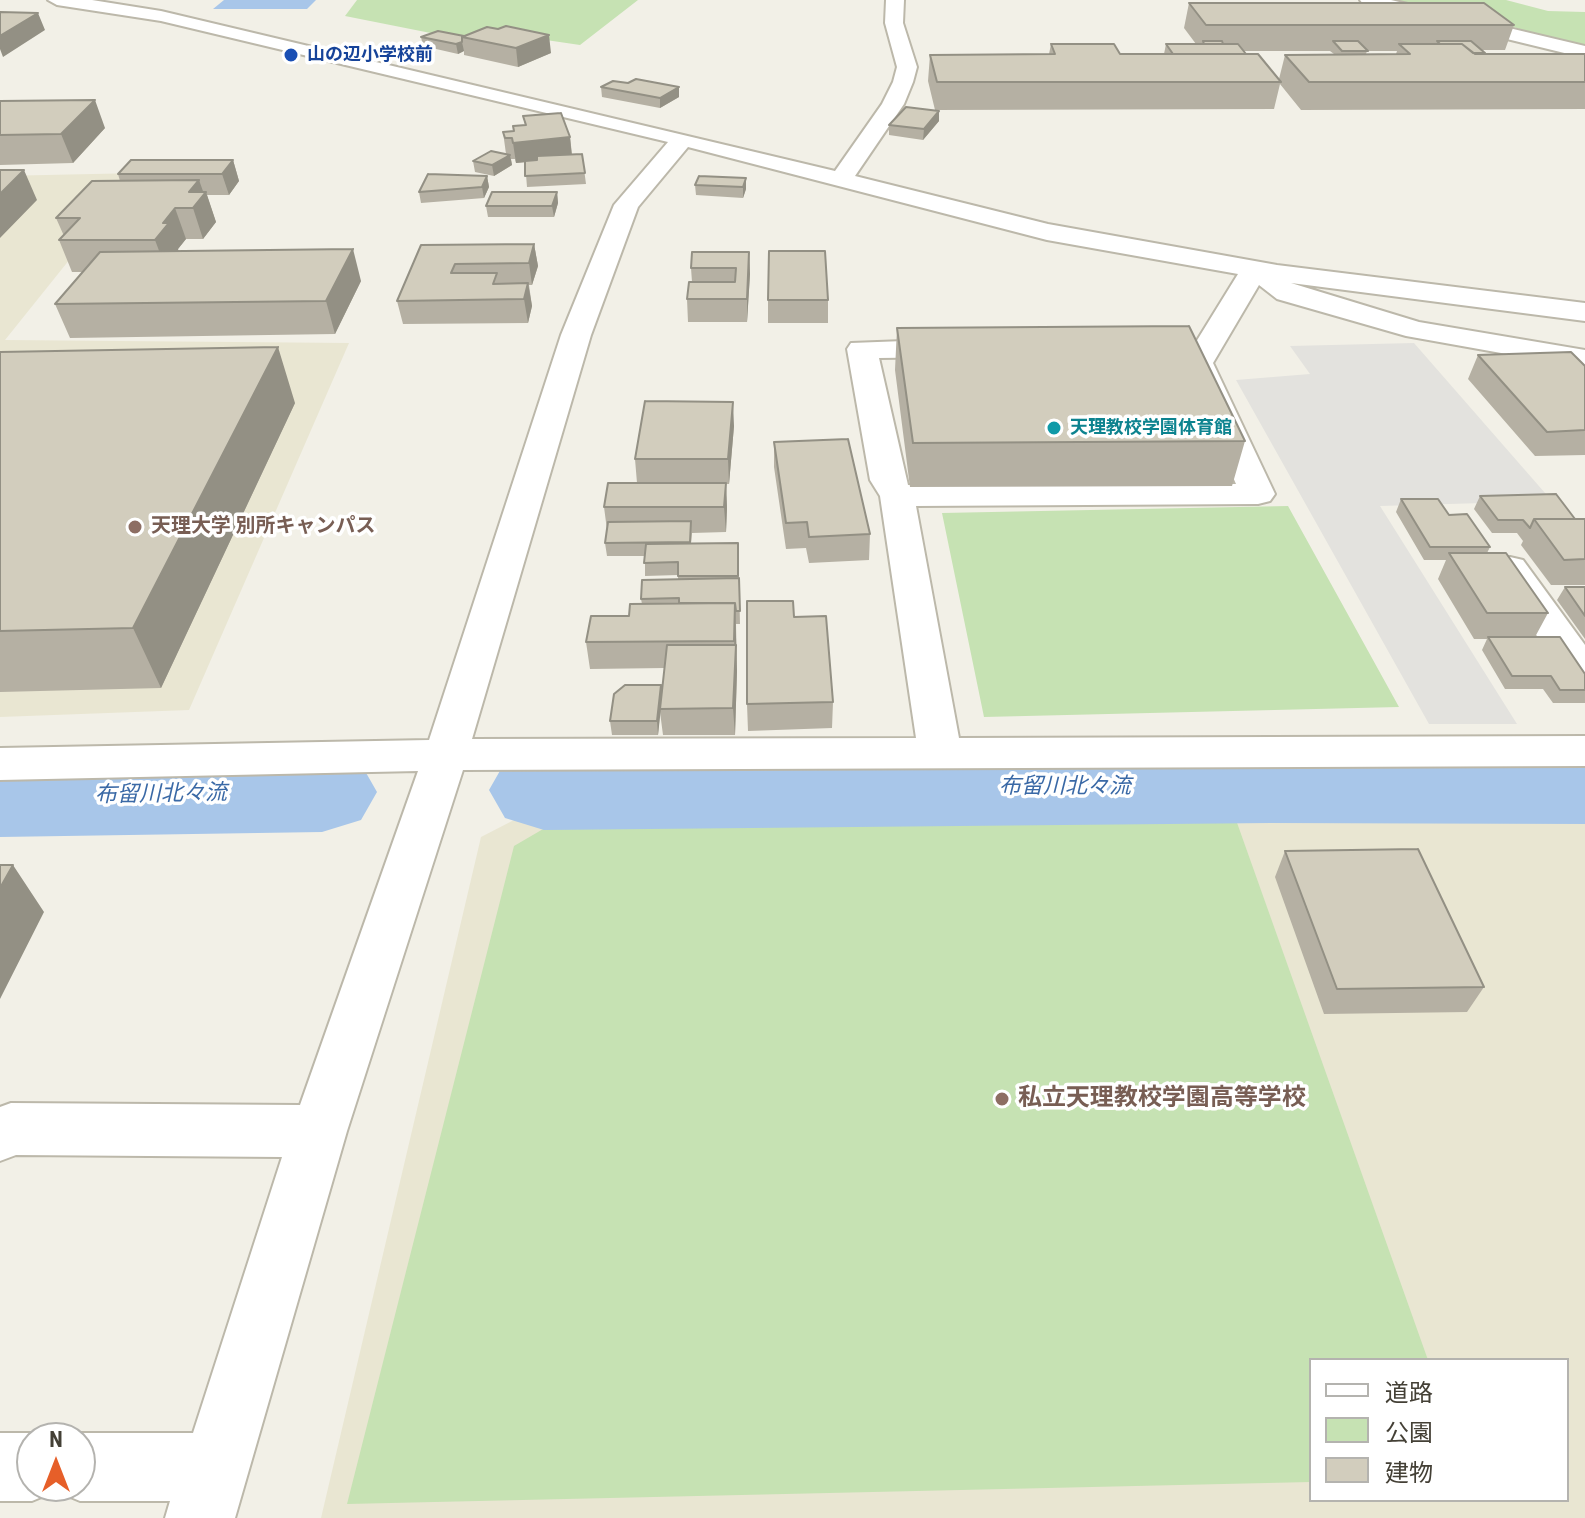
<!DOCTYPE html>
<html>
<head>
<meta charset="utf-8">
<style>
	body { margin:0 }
	#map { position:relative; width:1585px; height:1518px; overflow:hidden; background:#f2f0e7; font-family:"Roboto Condensed","Noto Sans JP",sans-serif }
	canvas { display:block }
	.legend { position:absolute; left:1309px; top:1358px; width:260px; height:144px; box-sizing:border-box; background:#fff; border:2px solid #b4b3af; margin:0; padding:10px 14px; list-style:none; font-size:24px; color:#444036 }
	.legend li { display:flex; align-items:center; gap:16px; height:40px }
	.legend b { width:40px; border:2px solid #b4b3af }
	.north { position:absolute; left:16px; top:1422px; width:80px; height:80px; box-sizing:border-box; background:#fff; border:2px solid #b4b3af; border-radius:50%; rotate:0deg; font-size:22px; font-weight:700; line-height:32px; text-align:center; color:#444036 }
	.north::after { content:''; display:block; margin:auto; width:28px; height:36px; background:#e65f29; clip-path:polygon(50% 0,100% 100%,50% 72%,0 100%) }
</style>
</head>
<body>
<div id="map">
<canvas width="1585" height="1518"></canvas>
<ul class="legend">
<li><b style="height:10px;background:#fff"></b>道路</li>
<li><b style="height:22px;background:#c6e2b3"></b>公園</li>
<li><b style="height:22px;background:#d2cdbd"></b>建物</li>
</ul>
<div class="north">N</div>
</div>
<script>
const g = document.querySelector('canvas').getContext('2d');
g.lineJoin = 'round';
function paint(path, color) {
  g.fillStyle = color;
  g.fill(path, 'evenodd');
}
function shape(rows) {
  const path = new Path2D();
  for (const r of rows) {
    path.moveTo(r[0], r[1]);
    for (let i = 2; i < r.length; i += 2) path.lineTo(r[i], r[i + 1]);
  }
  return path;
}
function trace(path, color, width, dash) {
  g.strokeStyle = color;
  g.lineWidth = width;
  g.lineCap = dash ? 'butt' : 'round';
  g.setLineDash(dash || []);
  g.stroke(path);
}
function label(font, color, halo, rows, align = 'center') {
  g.font = font + ' "Roboto Condensed","Noto Sans JP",sans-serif';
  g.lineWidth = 7;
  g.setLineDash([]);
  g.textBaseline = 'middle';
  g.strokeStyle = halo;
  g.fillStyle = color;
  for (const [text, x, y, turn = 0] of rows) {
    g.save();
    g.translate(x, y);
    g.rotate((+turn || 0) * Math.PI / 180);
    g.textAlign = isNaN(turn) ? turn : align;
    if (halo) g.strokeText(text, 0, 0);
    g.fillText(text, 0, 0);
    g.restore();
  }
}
paint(shape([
	[139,173,5,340,349,343,189,710,0,717,0,176],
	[1283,796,1585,798,1585,1518,321,1518,481,837,549,802],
	[1311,1360,1567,1360,1567,1500,1311,1500]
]), '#e9e6d2');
paint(shape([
	[357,0,638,0,580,45,546,40,486,44,345,16],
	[1383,0,1506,0,1548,11,1585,12,1585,53,1511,26],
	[1288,506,1399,707,984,717,942,513],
	[1230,803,1428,1360,1311,1360,1311,1482,347,1504,514,846,562,818]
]), '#c6e2b3');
paint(shape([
	[1414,343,1552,501,1380,506,1517,724,1429,724,1236,380,1310,374,1290,346]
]), '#e3e2de');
paint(shape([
	[224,0,316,0,307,9,213,9]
]), '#a8c6e9');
paint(shape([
	[1271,743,1585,744,1585,824,1271,823,544,830,505,818,489,790,505,762,544,750,1271,743],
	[322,752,361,764,377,792,361,820,322,832,0,837,0,757,322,752]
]), '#a8c6e9');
const minor = shape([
	[48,0,92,0,161,11,835,171,882,104,893,82,897,67,885,23,886,0,904,0,903,23,917,67,913,82,904,104,855,176,1048,224,1277,265,1585,303,1585,321,1291,283,1419,322,1585,350,1585,368,1406,336,1277,299,1259,285,1213,363,1275,494,1270,501,1258,504,916,506,959,738,1585,736,1585,766,463,770,347,1131,235,1518,165,1518,170,1501,80,1501,56,1491,32,1501,0,1501,0,1433,32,1433,45,1438,32,1438,32,1486,80,1486,80,1438,67,1438,80,1433,193,1433,282,1157,16,1155,0,1161,0,1107,11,1103,300,1105,418,771,0,780,0,748,429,740,561,335,614,205,668,142,161,21,57,5,48,0],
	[688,147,1047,240,1238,274,1183,363,1236,484,908,485,879,358,957,357,968,354,972,348,968,342,957,339,851,343,847,349,870,480,880,496,916,738,472,739,591,335,638,207,688,147],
	[1360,0,1391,0,1585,46,1585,58,1363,4,1360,0],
	[1510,557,1523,560,1585,645,1585,689,1570,685,1491,568,1497,560,1510,557]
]);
trace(minor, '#bcb8aa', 4);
paint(minor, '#fff');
paint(shape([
	[1189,3,1514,25,1505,50,1483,50,1485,53,1485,54,1585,54,1585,109,1301,110,1280,84,1274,109,935,110,928,81,930,55,1049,54,1051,44,1120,54,1164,54,1166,44,1196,44,1184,28],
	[1243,51,1330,51,1334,54,1285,55,1279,79],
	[1367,51,1397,51,1396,54,1366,54],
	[438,31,551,53,518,67,464,55,464,51,458,54,423,46,421,37],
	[628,83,679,97,660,108,602,97,601,87],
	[0,101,105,128,73,163,0,165],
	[939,111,939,121,923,140,889,135,889,125],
	[523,116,570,137,572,154,582,154,586,184,527,187,525,162,516,163,515,159,511,159,512,165,494,176,475,172,473,161,506,154,503,132,514,131,513,126,525,125],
	[233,160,239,181,229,195,207,195,216,222,203,239,186,239,178,249,178,251,361,281,335,334,70,338,55,304,83,272,72,272,59,240,64,236,56,218,120,181,118,174],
	[487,176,489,187,484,198,421,203,419,192],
	[746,178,746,189,743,198,696,195,695,185],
	[557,192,558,203,554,217,488,217,486,206],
	[534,244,538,266,532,285,529,285,532,306,528,323,403,324,397,301,421,245],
	[749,252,750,274,747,322,688,322,687,299,692,282,691,268],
	[768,300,828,300,828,323,768,323],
	[897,328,1245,441,1232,486,910,487,895,370],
	[0,352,295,403,161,688,0,692],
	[1478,355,1585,366,1585,455,1535,456,1468,379],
	[734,426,729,484,726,484,727,508,726,532,692,533,691,544,738,543,740,624,736,624,737,671,735,735,663,735,660,712,658,735,612,735,610,721,661,685,662,696,665,668,590,669,586,642,629,616,642,604,641,599,678,579,678,575,645,576,645,556,607,556,605,543,607,530,604,507,637,483,635,459],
	[774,442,870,534,869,560,809,563,806,548,786,549,774,467],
	[1480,496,1575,519,1585,519,1585,585,1551,585,1521,545,1523,541,1517,533,1492,533,1474,509],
	[1401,499,1449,515,1490,547,1487,553,1548,613,1535,637,1585,674,1585,703,1553,703,1543,689,1505,689,1482,650,1487,639,1474,639,1438,579,1446,560,1424,560,1396,512],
	[1565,587,1585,587,1585,639,1557,600],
	[794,617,833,702,832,728,748,731,747,704],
	[1285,851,1484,987,1467,1012,1324,1014,1275,877]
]), '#b5b0a3');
paint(shape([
	[38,13,45,30,3,57,0,49,0,36],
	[549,35,551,53,518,67,516,48],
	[462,42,464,51,458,54,456,44],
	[679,87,679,97,660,108,660,98],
	[95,100,105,128,73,163,61,134],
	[939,111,939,121,923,140,924,129],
	[570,137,572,158,516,163,513,143],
	[510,155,512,165,494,176,492,165],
	[233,160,239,181,229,195,222,174],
	[24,170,37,200,0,238,0,194],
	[487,176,489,187,484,198,482,187],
	[746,178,746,189,743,198,743,187],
	[199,180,204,194,206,192,216,222,203,239,193,208,189,192],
	[557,192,558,203,554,217,552,206],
	[175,208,186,239,178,249,180,255,167,272,155,240,163,223],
	[534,244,538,266,532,285,529,263],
	[353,249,361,281,335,334,326,301],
	[749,252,750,274,747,322,747,299],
	[528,283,532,306,528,323,524,299],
	[278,347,295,403,161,688,133,628],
	[733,402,734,426,729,484,728,459],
	[726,483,727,508,726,532,724,507],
	[735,603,737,671,735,735,733,708],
	[661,685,662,699,658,735,657,721],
	[13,865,44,912,0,999,0,888]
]), '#939084');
const building = shape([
	[1189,3,1484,3,1514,25,1206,25,1189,3],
	[0,12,38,13,0,36,0,12],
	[506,26,549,35,516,48,462,37,487,27,498,29,506,26],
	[438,31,464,36,462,37,462,42,456,44,421,37,438,31],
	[1203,41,1222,41,1223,44,1204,44,1203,41],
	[1333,41,1358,41,1368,51,1342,51,1333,41],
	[1437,41,1471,41,1485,53,1473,53,1462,44,1440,44,1437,41],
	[1051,44,1114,44,1120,54,1258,54,1281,82,937,82,930,55,1055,54,1051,44],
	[1166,44,1238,44,1246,54,1173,54,1166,44],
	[1399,44,1462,44,1475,54,1585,54,1585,82,1309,82,1285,55,1410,54,1399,44],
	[636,79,679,87,660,98,601,87,613,81,628,83,636,79],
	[95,100,61,134,0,135,0,101,95,100],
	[906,107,939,111,924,129,889,125,906,107],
	[561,113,570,137,513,143,512,138,505,138,503,132,514,131,513,126,526,125,523,116,561,113],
	[491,151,510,155,492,165,473,161,491,151],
	[582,154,585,173,525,176,525,161,537,160,537,156,582,154],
	[131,160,233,160,222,174,118,174,131,160],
	[0,170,24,170,0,194,0,170],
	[428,174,487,176,482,187,419,192,428,174],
	[699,176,746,178,743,187,695,185,699,176],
	[199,180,189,192,206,192,193,208,175,208,163,223,169,223,155,240,59,240,80,218,56,218,92,181,199,180],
	[492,192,557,192,552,206,486,206,492,192],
	[534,244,529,263,455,264,451,273,497,273,493,284,528,283,524,299,397,301,421,245,534,244],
	[353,249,326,301,55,304,100,252,353,249],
	[769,251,825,251,828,300,768,300,769,251],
	[692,252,749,252,747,299,687,299,689,282,735,282,736,268,691,268,692,252],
	[1189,326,1245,441,913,443,897,328,1189,326],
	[278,347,133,628,0,631,0,352,278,347],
	[1571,352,1585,366,1585,430,1547,432,1478,355,1571,352],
	[645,401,733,402,728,459,635,459,645,401],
	[848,439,870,534,809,537,807,522,786,523,774,442,848,439],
	[608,483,726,483,724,507,604,507,608,483],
	[1556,494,1575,519,1534,519,1530,528,1523,520,1498,520,1480,496,1556,494],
	[1401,499,1438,499,1449,515,1467,514,1490,547,1430,547,1401,499],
	[1534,519,1585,519,1585,559,1564,560,1534,519],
	[691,521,690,542,605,543,608,522,691,521],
	[738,543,738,576,678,576,678,562,644,563,646,544,738,543],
	[1449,553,1506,553,1548,613,1487,613,1449,553],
	[739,578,740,611,736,611,735,603,679,603,679,598,641,599,642,580,739,578],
	[1565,587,1585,587,1585,616,1565,587],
	[747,601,793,601,794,617,826,616,833,702,747,704,747,601],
	[735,603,734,641,586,642,591,616,629,616,630,604,735,603],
	[1488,637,1560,637,1585,674,1585,690,1560,690,1551,676,1512,676,1488,637],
	[667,645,736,645,733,708,660,709,667,645],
	[625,685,661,685,657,721,610,721,614,694,625,685],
	[1418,849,1484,987,1337,989,1285,851,1418,849],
	[0,865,13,865,0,888,0,865]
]);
paint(building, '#d2cdbd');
trace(building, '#939084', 2);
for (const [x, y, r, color] of [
	[291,55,8,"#1a4fb4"],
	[1054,428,8,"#0f9aa8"],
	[135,527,8,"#8d6e63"],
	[1002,1099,8,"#8d6e63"]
]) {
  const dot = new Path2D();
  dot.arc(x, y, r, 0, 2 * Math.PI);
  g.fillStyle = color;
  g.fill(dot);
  trace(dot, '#fff', 3);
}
label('bold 18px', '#164399', '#fff', [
	["山の辺小学校前",307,55]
], 'left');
label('bold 18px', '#0d838f', '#fff', [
	["天理教校学園体育館",1070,428]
], 'left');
label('bold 20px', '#785e54', '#fff', [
	["天理大学 別所キャンパス",151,527]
], 'left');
label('italic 22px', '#3a69a6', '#fff', [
	["布留川北々流",1065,787],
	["布留川北々流",161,795,-1]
]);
label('bold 24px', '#785e54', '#fff', [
	["私立天理教校学園高等学校",1018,1099]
], 'left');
</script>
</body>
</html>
